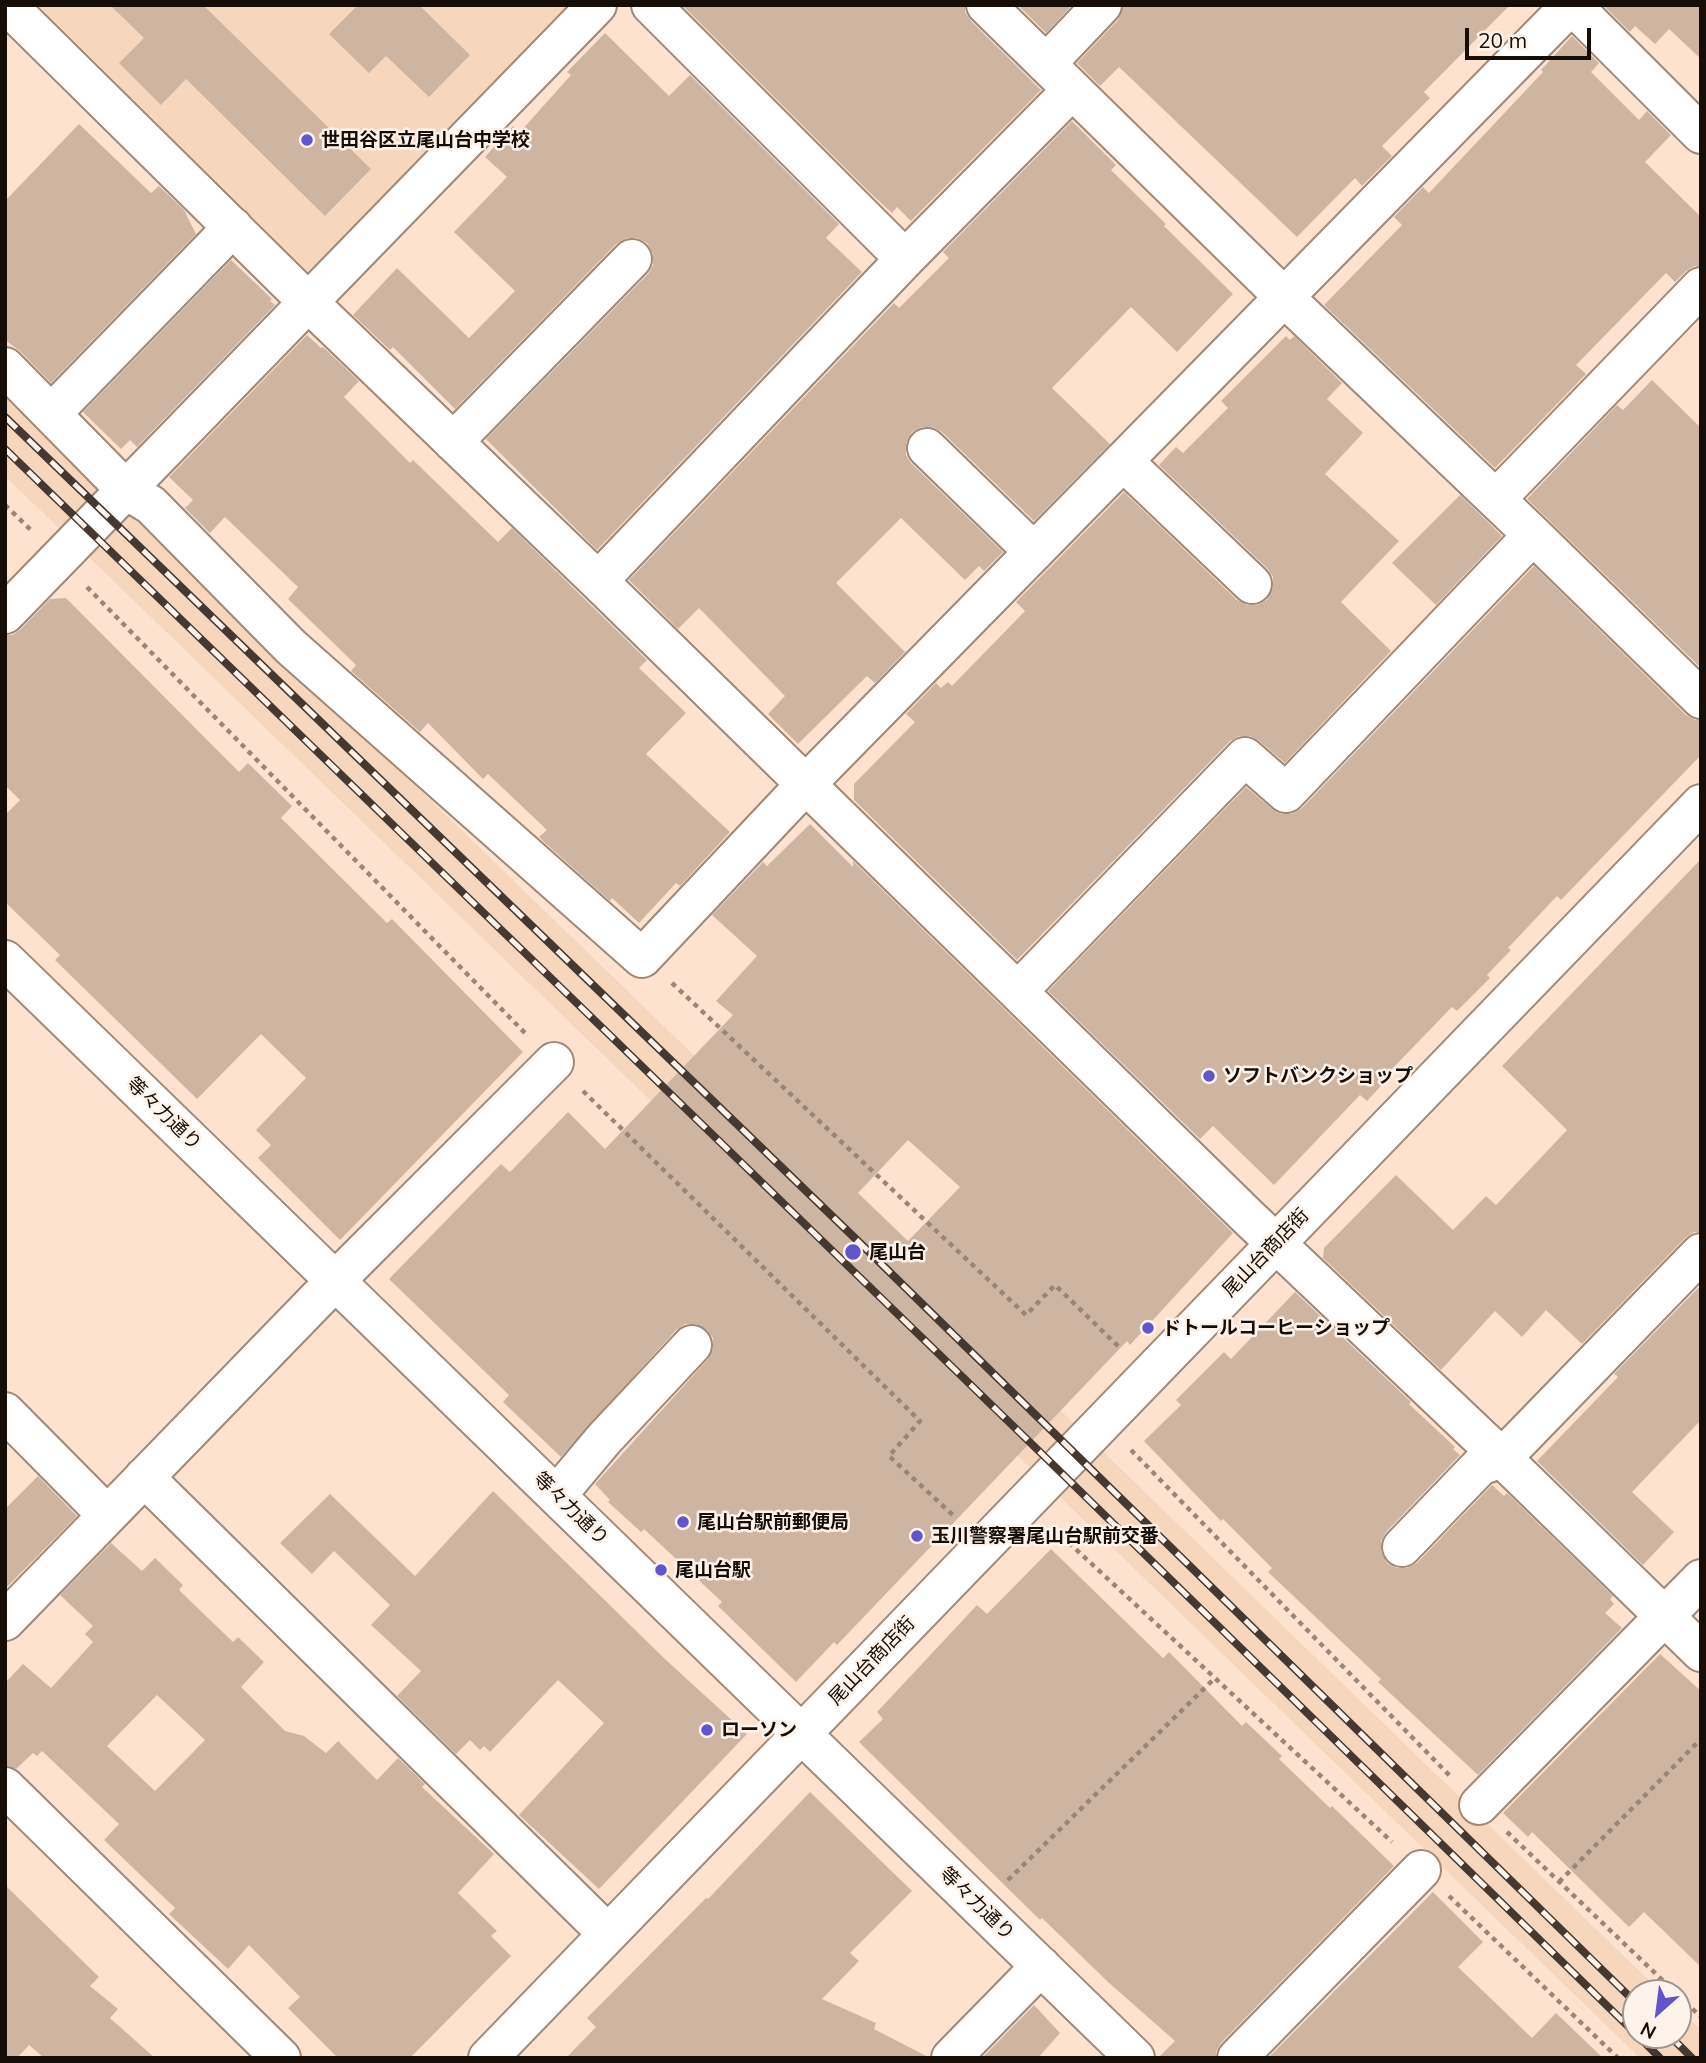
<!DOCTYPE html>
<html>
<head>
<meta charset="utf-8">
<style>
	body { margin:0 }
	#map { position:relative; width:1706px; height:2063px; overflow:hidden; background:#fde3cf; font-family:Mulish,sans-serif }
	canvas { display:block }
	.frame { position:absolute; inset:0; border:7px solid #160d07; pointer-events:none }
	.north { position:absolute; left:1622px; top:1979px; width:70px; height:70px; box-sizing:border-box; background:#fef3eb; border:2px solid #a19790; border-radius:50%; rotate:208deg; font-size:19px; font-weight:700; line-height:28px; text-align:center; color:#160d07 }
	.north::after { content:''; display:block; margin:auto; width:24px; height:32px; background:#6154cd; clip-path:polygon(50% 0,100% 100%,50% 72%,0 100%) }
	.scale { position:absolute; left:1465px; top:28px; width:126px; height:32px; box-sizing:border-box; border:4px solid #160d07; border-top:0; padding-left:9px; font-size:21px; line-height:24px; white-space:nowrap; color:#160d07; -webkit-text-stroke:5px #fef3eb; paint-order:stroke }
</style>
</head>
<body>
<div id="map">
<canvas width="1706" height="2063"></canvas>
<div class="frame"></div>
<div class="north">N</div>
<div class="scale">20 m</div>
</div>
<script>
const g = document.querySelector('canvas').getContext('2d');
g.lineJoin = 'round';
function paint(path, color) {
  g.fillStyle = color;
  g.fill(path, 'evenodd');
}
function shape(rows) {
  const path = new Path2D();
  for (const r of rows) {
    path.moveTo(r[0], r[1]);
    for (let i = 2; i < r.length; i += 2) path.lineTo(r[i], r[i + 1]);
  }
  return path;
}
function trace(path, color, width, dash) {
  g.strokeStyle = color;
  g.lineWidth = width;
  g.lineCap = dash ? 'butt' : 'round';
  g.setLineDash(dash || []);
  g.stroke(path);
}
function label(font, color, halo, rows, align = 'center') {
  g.font = font + ' Mulish,"Noto Sans JP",sans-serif';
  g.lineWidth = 5;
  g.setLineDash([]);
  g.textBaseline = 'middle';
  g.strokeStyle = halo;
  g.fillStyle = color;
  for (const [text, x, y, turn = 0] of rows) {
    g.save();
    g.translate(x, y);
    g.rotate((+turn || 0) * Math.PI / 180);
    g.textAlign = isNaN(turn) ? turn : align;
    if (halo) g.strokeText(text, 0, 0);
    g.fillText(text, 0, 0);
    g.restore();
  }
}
paint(shape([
	[38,5,568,5,310,274],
	[5,388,1662,1993,1636,1993,1636,2035,1678,2035,1678,2008,1701,2030,1701,2058,1640,2058,5,476]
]), '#f6d6bd');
paint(shape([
	[110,5,203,5,371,169,325,216,186,79,161,105,119,63,144,38],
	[358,5,419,5,470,55,429,97,386,56,369,73,329,34],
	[682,5,965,5,965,12,971,21,1041,90,911,221,897,207,892,213,868,191],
	[1018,5,1072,5,1046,33],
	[1123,5,1510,5,1424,92,1430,98,1382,146,1392,156,1362,186,1355,178,1297,237,1119,67,1100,86,1077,63,1118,20],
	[1603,5,1701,5,1701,59,1669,29,1655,44,1635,26,1630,32],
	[605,33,669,96,690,75,839,224,826,238,862,272,597,550,486,439,648,274,653,265,653,254,647,243,637,238,627,238,616,244,455,409,393,347,390,350,353,315,397,268,469,338,515,291,454,232,507,177,485,157,513,126,520,132,571,75,567,72],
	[1572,36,1599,63,1591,72,1639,120,1647,111,1671,135,1645,162,1701,217,1701,266,1694,266,1686,271,1675,282,1666,273,1576,365,1586,374,1495,468,1324,305,1402,225,1394,217,1423,187,1429,193,1543,72,1541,70],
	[1072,121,1116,165,1111,170,1166,224,1164,226,1233,294,1177,352,1131,307,1052,388,1110,444,1034,521,942,432,932,427,922,427,912,432,906,443,906,455,911,463,1003,552,984,571,979,566,965,580,901,518,836,583,905,652,875,683,867,676,798,744,768,714,785,696,699,608,678,629,629,580,894,303,899,308,949,258,943,252],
	[79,124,151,193,159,186,184,210,196,234,51,383,21,352,5,340,5,201],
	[231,260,272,299,270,301,275,305,137,447,130,440,121,449,83,412],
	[307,335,321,348,323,347,359,381,344,397,410,463,413,460,498,542,512,528,647,660,639,668,686,713,646,754,730,832,680,886,676,883,639,923,612,898,610,901,543,841,539,837,547,830,488,774,483,779,428,723,420,732,351,671,356,665,288,599,298,587,225,517,210,533,185,508,193,500,169,477],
	[1286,336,1290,340,1294,336,1342,383,1327,399,1363,433,1325,474,1399,541,1341,602,1391,651,1285,763,1259,741,1250,736,1239,736,1230,741,1017,960,854,800,854,784,915,722,906,714,936,683,941,688,948,682,952,686,1025,611,1016,602,1124,492,1237,600,1248,605,1257,605,1267,600,1273,588,1273,577,1268,569,1159,465,1176,447,1183,453,1228,408,1221,401],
	[1652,380,1701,428,1701,668,1527,499,1617,405,1623,410],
	[1460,495,1502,536,1436,605,1392,563],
	[1534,566,1686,715,1695,720,1701,720,1701,755,1561,900,1557,896,1508,948,1511,950,1487,975,1490,978,1457,1011,1452,1007,1390,1071,1393,1073,1367,1101,1360,1095,1274,1185,1213,1126,1200,1139,1048,991,1246,787,1272,809,1281,814,1292,814,1302,808],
	[66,598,239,772,248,763,292,806,281,818,387,923,392,919,523,1052,340,1240,258,1158,271,1145,256,1130,306,1078,261,1034,197,1099,55,960,60,955,5,902,5,815,20,800,5,785,5,635,12,635,21,629,50,599],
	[810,824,853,867,853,861,1233,1233,1130,1345,1127,1341,837,1645,834,1642,796,1682,718,1606,722,1602,644,1529,641,1532,608,1502,610,1500,595,1484,708,1359,713,1349,713,1338,707,1330,696,1324,685,1324,676,1330,561,1457,503,1402,509,1395,389,1279,501,1164,510,1172,568,1112,605,1149,733,1015,716,1001,757,956,712,915,763,862,767,866],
	[908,1140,960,1187,908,1241,858,1193],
	[1701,859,1701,1232,1694,1232,1685,1238,1582,1344,1546,1310,1522,1337,1495,1311,1441,1370,1323,1258,1324,1248,1396,1175,1453,1230,1486,1196,1496,1205,1567,1130,1502,1066],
	[1701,1285,1701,1420,1632,1492,1674,1532,1643,1565,1537,1461,1618,1377,1614,1374],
	[1295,1292,1411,1402,1409,1404,1455,1447,1453,1449,1460,1455,1386,1532,1381,1541,1381,1552,1387,1563,1397,1568,1407,1568,1417,1563,1492,1485,1504,1496,1507,1493,1613,1596,1610,1599,1614,1604,1605,1613,1622,1628,1478,1775,1378,1682,1381,1679,1268,1572,1272,1568,1223,1519,1221,1521,1144,1441,1181,1405,1176,1400,1224,1352,1231,1359],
	[38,1476,77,1516,5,1589,5,1509],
	[493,1491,666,1660,747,1734,599,1889,519,1815,604,1723,558,1680,490,1752,484,1746,480,1750,470,1740,456,1754,397,1696,421,1671,371,1625,390,1605,334,1551,312,1574,280,1543,330,1494,415,1576],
	[111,1543,142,1571,155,1558,183,1585,179,1590,233,1642,238,1637,264,1662,241,1687,285,1731,304,1736,326,1753,338,1741,377,1780,398,1758,425,1784,422,1787,494,1854,458,1893,497,1931,491,1936,511,1956,410,2058,338,2058,288,2008,300,1997,249,1945,228,1969,169,1914,175,1908,104,1840,119,1824,42,1751,37,1756,33,1753,16,1769,5,1766,5,1683,23,1664,51,1688,93,1642,85,1634,93,1626,60,1595],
	[157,1695,205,1740,155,1791,107,1746],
	[1051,1549,1163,1658,1169,1652,1242,1726,1246,1722,1282,1756,1279,1759,1330,1808,1332,1806,1394,1866,1221,2043,1216,2052,1216,2058,1158,2058,1175,2041,1108,1982,1042,1918,1040,1920,859,1742,883,1719,877,1712,977,1605,987,1614],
	[1660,1654,1701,1691,1701,1967,1644,1912,1629,1927,1532,1832,1528,1837,1503,1813],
	[810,1792,912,1891,850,1953,859,1961,822,1999,876,2023,874,2029,930,2058,566,2058,596,2027,587,2018,706,1898,708,1899],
	[5,1885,99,1977,90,1986,118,2009,110,2018,155,2058,44,2058,29,2045,17,2058,5,2058],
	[1433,1892,1483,1942,1458,1967,1532,2038,1556,2013,1603,2058,1268,2058],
	[1034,2005,1060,2033,1038,2058,982,2058]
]), '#ceb5a2');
const minor = shape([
	[7,5,307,301,598,581,1247,1216,1502,1458,1701,1652],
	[651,5,905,259],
	[986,5,1283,296,1533,535,1701,699],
	[1572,5,1701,134],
	[1046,64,1102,5],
	[5,367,125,489,151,505,291,647,642,958,805,785,1571,5],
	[52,413,233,227],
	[453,442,632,259],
	[927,448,1034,552],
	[1123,461,1252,584],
	[1496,499,1701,287],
	[598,581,905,259,1072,90],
	[5,614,597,5],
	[5,960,1135,2058],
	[1018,991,1245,757,1286,793,1533,535],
	[5,1412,107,1515],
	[144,1477,608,1934],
	[557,1495,604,1439,692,1345],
	[1402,1547,1480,1466,1502,1458,1701,1253],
	[5,1621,336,1280,554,1062],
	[5,1787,281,2058],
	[1479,1805,1701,1579],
	[488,2058,1701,804],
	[951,2058,1041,1966],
	[1237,2058,1421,1870]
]);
trace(minor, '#9f8875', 42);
trace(shape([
	[5,505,32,531],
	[87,587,525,1033],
	[672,983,1026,1315,1055,1285,1120,1348],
	[583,1091,920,1421,889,1456,955,1517],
	[1131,1450,1451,1777],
	[1054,1529,1392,1842],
	[1507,1832,1676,1993],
	[1008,1880,1215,1678],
	[1559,1882,1701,1739],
	[1449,1896,1618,2058],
	[1678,1995,1701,2017]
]), '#998679', 4.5, [5, 5]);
trace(minor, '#fff', 38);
const rail = shape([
	[5,417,861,1244,1636,2003],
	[5,449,1042,1454,1636,2034],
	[1637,2035,1660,2058],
	[1669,2035,1692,2058]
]);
trace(rail, '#453830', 8);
trace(rail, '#fef3eb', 5, [16]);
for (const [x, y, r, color] of [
	[307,140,7,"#6154cd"],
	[1209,1076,7,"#6154cd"],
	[853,1252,9,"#6154cd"],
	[1148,1328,7,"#6154cd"],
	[683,1522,7,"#6154cd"],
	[917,1536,7,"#6154cd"],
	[661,1570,7,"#6154cd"],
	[707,1730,7,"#6154cd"]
]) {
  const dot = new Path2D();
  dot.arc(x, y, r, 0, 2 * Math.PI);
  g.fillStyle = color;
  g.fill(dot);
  trace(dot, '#fef3eb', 2.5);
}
label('bold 19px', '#160d07', '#fef3eb', [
	["世田谷区立尾山台中学校",321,140],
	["ソフトバンクショップ",1223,1076],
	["尾山台",869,1252],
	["ドトールコーヒーショップ",1162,1328],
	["尾山台駅前郵便局",697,1522],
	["玉川警察署尾山台駅前交番",931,1536],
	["尾山台駅",675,1570],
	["ローソン",721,1730]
], 'left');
label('19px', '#160d07', '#fef3eb', [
	["等々力通り",164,1114,44],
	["尾山台商店街",1266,1253,-46],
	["等々力通り",571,1509,44],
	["尾山台商店街",872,1661,-46],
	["等々力通り",977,1904,44]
]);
</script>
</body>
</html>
